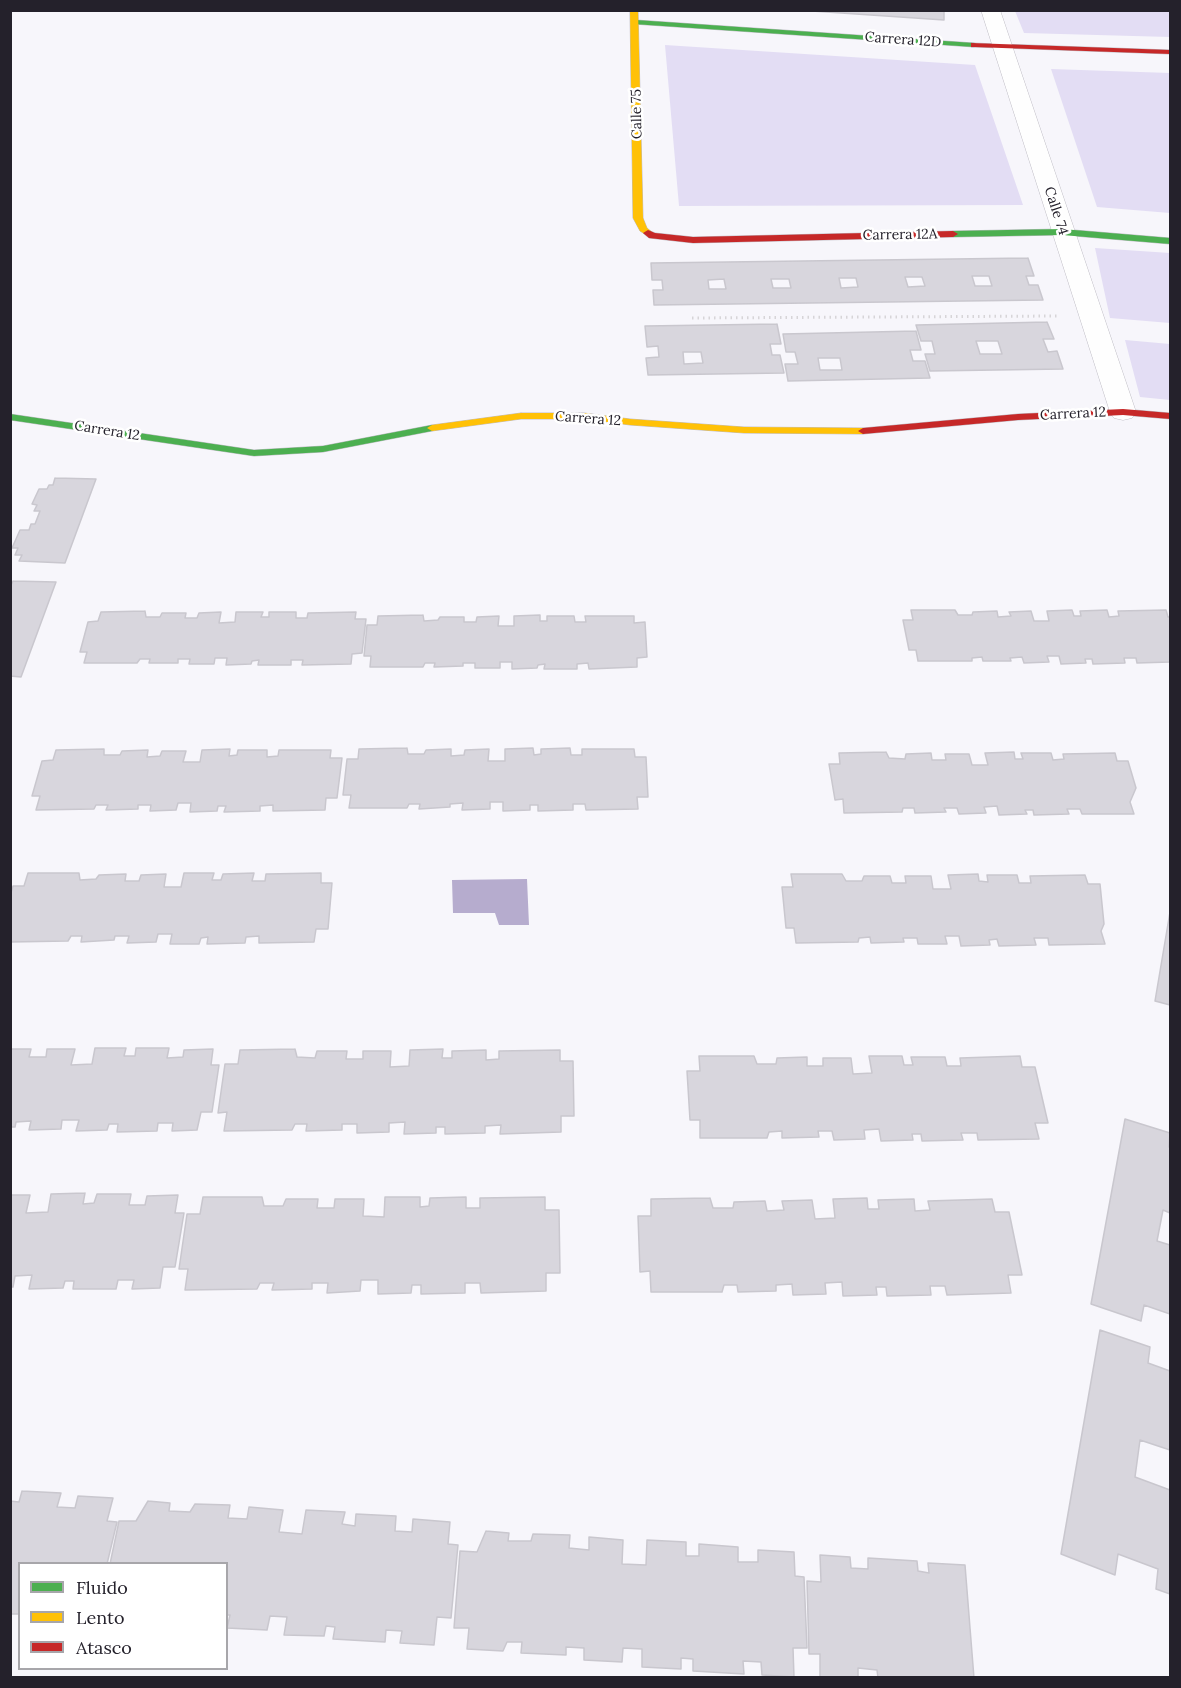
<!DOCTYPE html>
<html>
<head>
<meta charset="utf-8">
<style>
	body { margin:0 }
	#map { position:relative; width:1181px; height:1688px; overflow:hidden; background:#f7f6fb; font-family:Lora,serif }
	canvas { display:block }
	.frame { position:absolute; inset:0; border:12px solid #24212b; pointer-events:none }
	.legend { position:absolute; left:18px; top:1562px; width:210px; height:108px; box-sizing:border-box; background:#fff; border:2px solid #a7a6aa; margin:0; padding:8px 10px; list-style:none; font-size:18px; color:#24212b }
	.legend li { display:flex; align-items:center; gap:12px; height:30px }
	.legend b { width:30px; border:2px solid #a7a6aa }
</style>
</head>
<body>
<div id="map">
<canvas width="1181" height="1688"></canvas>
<div class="frame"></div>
<ul class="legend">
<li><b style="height:8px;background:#4caf50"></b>Fluido</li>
<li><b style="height:8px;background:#ffc107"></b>Lento</li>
<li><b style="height:8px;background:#c62828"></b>Atasco</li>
</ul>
</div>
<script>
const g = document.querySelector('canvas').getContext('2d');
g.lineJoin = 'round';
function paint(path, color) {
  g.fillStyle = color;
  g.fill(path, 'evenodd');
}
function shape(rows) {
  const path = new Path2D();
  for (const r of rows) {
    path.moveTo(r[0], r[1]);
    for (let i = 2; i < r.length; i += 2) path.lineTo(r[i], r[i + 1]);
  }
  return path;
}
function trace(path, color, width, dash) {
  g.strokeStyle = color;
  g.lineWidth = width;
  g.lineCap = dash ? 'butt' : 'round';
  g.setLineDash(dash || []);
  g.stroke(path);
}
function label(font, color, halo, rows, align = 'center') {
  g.font = font + ' Lora,serif';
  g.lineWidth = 5;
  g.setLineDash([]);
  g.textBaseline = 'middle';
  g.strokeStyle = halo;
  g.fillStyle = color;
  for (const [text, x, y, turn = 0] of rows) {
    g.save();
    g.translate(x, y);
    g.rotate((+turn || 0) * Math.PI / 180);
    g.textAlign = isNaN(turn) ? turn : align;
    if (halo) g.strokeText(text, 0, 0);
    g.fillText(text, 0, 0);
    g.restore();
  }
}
paint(shape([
	[1015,11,1170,11,1170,37,1024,33],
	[665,45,975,65,1023,205,679,206],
	[1051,69,1170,73,1170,213,1097,207],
	[1095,248,1170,253,1170,323,1110,318],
	[1125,340,1170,344,1170,400,1140,397]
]), '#e3ddf4');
paint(shape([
	[527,879,529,925,499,925,495,913,453,913,452,880]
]), '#b6acce');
const building = shape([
	[797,10,944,11,944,20,797,10],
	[1028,258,1034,276,1026,276,1029,285,1038,285,1043,300,654,305,653,290,663,290,662,280,652,280,651,263,1028,258],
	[972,276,989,276,992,286,975,286,972,276],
	[905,277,922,277,925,286,908,287,905,277],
	[839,278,856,278,858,287,841,288,839,278],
	[724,279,726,289,709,289,708,280,724,279],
	[771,279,789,279,791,288,773,288,771,279],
	[1047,322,1054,339,1043,339,1048,352,1057,351,1063,369,930,371,925,354,935,354,932,341,921,341,916,325,1047,322],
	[976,341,998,341,1002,354,980,354,976,341],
	[777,324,781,344,770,344,772,355,780,355,784,373,648,375,646,358,659,357,658,346,647,347,645,326,777,324],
	[683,352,701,352,703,363,684,364,683,352],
	[916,331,921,350,910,350,913,361,925,361,930,378,788,381,785,364,798,364,795,352,786,352,783,334,916,331],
	[818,358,840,358,842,370,820,370,818,358],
	[55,478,96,479,65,563,19,561,22,555,15,555,18,548,12,548,20,530,29,530,31,524,35,524,40,511,34,511,37,505,32,504,39,489,47,489,49,485,53,485,55,478],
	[13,581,56,582,21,677,10,676,10,587,13,581],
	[911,610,955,610,958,615,972,615,973,612,997,611,998,617,1011,616,1009,612,1031,611,1034,621,1049,621,1047,611,1072,610,1074,616,1081,616,1080,611,1107,610,1109,617,1119,616,1118,611,1166,610,1168,617,1170,617,1170,662,1137,663,1136,658,1124,658,1125,663,1093,664,1092,659,1085,659,1086,663,1061,664,1059,656,1047,656,1049,662,1024,663,1022,657,1010,658,1011,661,983,661,982,657,972,658,972,661,918,661,916,650,909,650,903,620,913,620,911,610],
	[145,611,146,617,160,617,162,613,186,613,185,618,197,618,199,613,221,612,219,623,235,622,236,612,263,612,261,617,269,617,269,612,296,612,296,618,307,618,308,613,356,612,355,619,366,619,362,653,352,654,351,664,302,665,303,660,291,660,291,665,258,665,259,660,252,661,251,664,226,665,227,658,215,658,214,664,189,664,190,659,178,659,178,663,149,663,150,659,140,659,137,663,84,663,87,652,80,652,88,622,98,621,101,612,145,611],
	[423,615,424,621,438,620,440,617,464,617,464,622,476,622,477,617,499,616,498,626,514,626,514,616,540,615,540,621,547,621,547,616,574,616,575,622,586,622,585,616,634,616,634,623,645,622,647,657,637,658,637,667,589,669,588,663,577,664,577,669,544,669,545,664,538,665,537,668,512,669,512,662,500,662,500,668,475,668,475,663,463,663,463,666,434,667,435,663,425,663,423,667,370,667,371,656,364,656,367,625,377,625,378,616,423,615],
	[407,748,408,754,424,754,426,750,451,749,451,756,464,755,465,750,489,749,488,761,505,761,505,749,533,748,534,755,541,754,541,749,570,748,571,755,582,755,582,749,634,749,635,757,646,757,648,797,637,797,638,809,586,810,585,804,573,804,573,810,538,811,538,805,530,805,530,810,503,811,503,802,490,802,490,809,462,810,463,803,450,804,450,807,419,809,420,804,409,804,407,808,349,808,351,795,343,795,347,759,358,759,359,749,407,748],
	[104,749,104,755,120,755,122,751,148,750,147,757,160,756,162,751,186,751,183,762,200,762,202,750,230,749,229,756,237,755,238,750,267,750,267,757,278,756,279,750,331,750,330,758,342,758,337,798,326,798,325,810,273,811,273,805,260,806,260,811,224,812,226,806,218,806,217,811,190,812,191,803,178,803,176,810,150,811,151,805,138,805,138,809,106,810,108,805,96,805,94,809,36,810,40,796,32,796,42,761,53,760,56,750,104,749],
	[886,752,889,758,905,759,906,754,931,753,932,760,946,760,945,754,969,754,972,765,988,765,985,753,1014,752,1015,759,1023,759,1021,753,1051,753,1053,760,1064,759,1063,754,1115,753,1117,761,1128,761,1136,788,1130,802,1134,814,1082,814,1080,809,1067,809,1069,814,1034,815,1033,810,1025,810,1027,814,999,815,997,806,984,807,986,813,959,814,957,808,944,808,946,812,915,813,914,808,903,808,902,812,844,813,843,799,835,800,829,764,840,764,839,753,886,752],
	[28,873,79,873,80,880,96,879,99,875,126,874,125,881,139,881,141,875,166,874,164,887,181,887,184,873,214,873,212,880,221,880,223,874,254,873,252,881,265,881,266,874,321,873,321,883,332,883,328,929,316,929,314,942,259,943,259,936,246,937,245,943,207,944,208,937,201,938,199,944,170,944,172,934,158,934,156,942,127,943,129,936,115,936,114,940,81,942,82,936,71,936,68,941,10,942,10,896,13,886,24,886,28,873],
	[791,874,842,874,846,881,862,881,864,876,890,876,892,883,906,883,905,876,931,876,933,889,951,889,948,875,978,874,979,881,988,882,987,875,1017,875,1019,883,1031,883,1030,876,1085,875,1088,884,1100,884,1104,924,1101,931,1105,944,1049,945,1048,938,1034,938,1036,945,999,946,997,939,989,940,990,945,961,946,959,936,945,936,947,944,918,944,917,938,903,938,904,942,871,943,870,937,859,938,858,942,796,943,794,928,786,928,782,887,793,887,791,874],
	[1170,912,1170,1005,1155,1001,1170,912],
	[95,1048,126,1048,124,1056,135,1056,136,1048,169,1048,167,1058,183,1057,184,1050,213,1049,211,1065,219,1065,212,1112,201,1112,197,1130,172,1131,173,1123,158,1123,157,1131,117,1132,118,1124,109,1124,107,1130,76,1131,79,1120,62,1120,61,1129,29,1130,31,1121,16,1122,15,1127,10,1127,10,1049,31,1049,29,1057,46,1057,47,1049,75,1049,71,1065,92,1064,95,1048],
	[295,1049,297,1057,315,1058,317,1051,347,1051,346,1059,363,1059,363,1051,391,1051,390,1067,409,1066,410,1050,443,1049,442,1058,452,1058,452,1051,486,1050,486,1060,499,1059,499,1051,560,1050,560,1061,573,1061,574,1116,561,1116,561,1132,500,1134,501,1125,485,1126,485,1133,445,1134,445,1127,436,1127,436,1133,404,1134,405,1122,389,1123,389,1132,357,1133,357,1124,342,1124,342,1130,306,1131,307,1124,295,1124,292,1130,224,1131,227,1112,218,1113,225,1064,238,1064,240,1050,295,1049],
	[699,1056,754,1056,757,1064,776,1064,777,1058,807,1057,807,1066,823,1066,823,1058,851,1058,853,1074,872,1073,869,1056,902,1056,904,1065,913,1065,911,1057,945,1057,947,1066,961,1066,960,1058,1020,1056,1022,1067,1035,1067,1048,1123,1035,1123,1039,1139,978,1140,977,1133,961,1133,963,1140,922,1141,921,1134,912,1134,913,1140,881,1141,879,1129,864,1130,865,1139,834,1140,832,1131,818,1131,819,1137,782,1138,782,1131,769,1132,767,1138,700,1138,700,1120,690,1120,687,1071,700,1071,699,1056],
	[1125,1119,1170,1133,1169,1147,1170,1147,1170,1213,1163,1210,1157,1241,1170,1245,1170,1314,1144,1305,1141,1321,1091,1304,1125,1119],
	[85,1193,83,1204,94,1203,97,1194,131,1194,129,1205,145,1205,147,1196,178,1195,175,1213,184,1213,175,1267,163,1267,160,1288,132,1289,134,1280,118,1280,116,1289,73,1289,74,1281,65,1281,63,1288,29,1289,32,1275,15,1276,13,1287,10,1287,10,1195,30,1195,26,1213,48,1212,51,1194,85,1193],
	[203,1197,262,1197,264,1206,283,1206,286,1199,318,1199,317,1208,334,1208,335,1199,364,1199,363,1216,384,1217,385,1197,420,1197,420,1207,429,1206,430,1198,466,1197,466,1208,480,1208,480,1198,545,1197,545,1210,559,1210,560,1273,546,1273,546,1291,481,1293,480,1283,465,1283,465,1293,421,1294,421,1285,412,1285,411,1293,378,1294,378,1280,361,1280,360,1291,327,1293,328,1283,312,1283,312,1289,272,1290,274,1283,260,1283,257,1289,185,1290,188,1269,179,1269,187,1214,200,1214,203,1197],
	[710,1198,713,1208,733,1208,734,1202,765,1201,767,1211,784,1210,782,1201,812,1200,815,1219,835,1218,833,1199,867,1198,868,1209,879,1209,878,1200,914,1199,915,1211,930,1210,928,1201,992,1199,995,1212,1009,1212,1022,1275,1008,1275,1011,1293,947,1295,945,1286,930,1286,931,1295,887,1296,886,1287,876,1287,877,1295,843,1296,842,1282,825,1283,826,1294,793,1295,792,1284,776,1285,776,1291,738,1292,737,1285,724,1285,722,1292,651,1292,650,1271,640,1272,638,1216,651,1216,651,1199,710,1198],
	[1100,1330,1150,1347,1148,1363,1170,1371,1170,1450,1140,1440,1135,1477,1170,1490,1170,1594,1156,1589,1158,1569,1118,1554,1115,1575,1061,1554,1100,1330],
	[22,1491,61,1493,57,1507,75,1508,78,1496,113,1498,107,1521,117,1522,107,1564,20,1564,20,1614,10,1614,10,1501,19,1502,22,1491],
	[148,1501,170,1503,169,1511,190,1512,195,1504,230,1505,228,1518,247,1519,249,1507,283,1510,279,1532,302,1534,306,1510,345,1512,342,1524,355,1526,356,1514,396,1516,395,1531,412,1532,413,1519,450,1522,448,1544,458,1545,451,1618,437,1617,434,1645,400,1643,402,1631,386,1630,385,1642,333,1639,335,1627,326,1626,324,1636,284,1635,287,1617,270,1616,267,1630,227,1628,230,1615,226,1615,226,1564,110,1564,119,1521,136,1521,148,1501],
	[486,1531,509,1533,508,1541,531,1541,533,1534,570,1535,569,1548,589,1550,589,1537,623,1540,622,1564,646,1565,647,1540,686,1542,686,1556,699,1556,699,1544,738,1547,738,1562,758,1562,758,1550,794,1552,795,1576,804,1577,807,1648,793,1648,794,1677,762,1675,761,1662,743,1661,744,1674,693,1671,693,1659,681,1658,681,1669,642,1667,642,1649,623,1648,622,1662,584,1660,584,1648,566,1647,566,1655,521,1653,522,1642,507,1642,503,1651,467,1649,469,1628,454,1628,460,1551,477,1552,486,1531],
	[820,1555,850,1557,851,1568,868,1569,868,1558,917,1561,918,1571,929,1573,928,1563,965,1565,974,1678,878,1678,877,1670,858,1668,858,1678,820,1678,820,1654,809,1654,807,1581,821,1582,820,1555]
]);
paint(building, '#d8d6dd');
trace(building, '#c9c7ce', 1.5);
const street = shape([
	[981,10,1000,10,1136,412,1132,418,1123,420,1114,418,1110,412,981,10]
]);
const fast = shape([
	[636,20,974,43,978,45,974,47,633,24,633,20,636,20],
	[1062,229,1170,238,1170,244,1062,235,953,237,948,234,953,231,1062,229],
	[10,414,254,450,323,446,432,425,437,428,432,431,323,452,254,456,10,420,10,414]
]);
const slow = shape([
	[630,10,638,10,643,218,647,228,653,233,648,236,640,231,633,218,630,10],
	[521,413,584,413,630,419,744,427,863,428,868,431,863,434,744,433,630,425,584,419,521,419,432,431,427,428,432,425,521,413]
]);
const jam = shape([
	[971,43,1170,50,1170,54,974,47,971,47,971,43],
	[648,230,655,233,693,237,953,231,958,234,953,237,693,243,649,238,643,233,648,230],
	[1123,409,1170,413,1170,419,1123,415,1018,420,863,434,858,431,863,428,1018,414,1123,409]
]);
trace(street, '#bfbdc5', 1);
trace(fast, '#bfbdc5', 1);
trace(slow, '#bfbdc5', 1);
trace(jam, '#bfbdc5', 1);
trace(shape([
	[692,318,1057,316]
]), '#d7d5d8', 3, [1.5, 4]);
paint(street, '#fefefe');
paint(fast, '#4caf50');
paint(slow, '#ffc107');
paint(jam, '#c62828');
label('14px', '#24212b', '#fff', [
	["Carrera 12D",903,40,4],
	["Calle 75",637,114,-91],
	["Calle 74",1056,211,72],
	["Carrera 12A",900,235,-1],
	["Carrera 12",1073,414,-3],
	["Carrera 12",588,419,4],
	["Carrera 12",107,431,9]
]);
</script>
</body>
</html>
